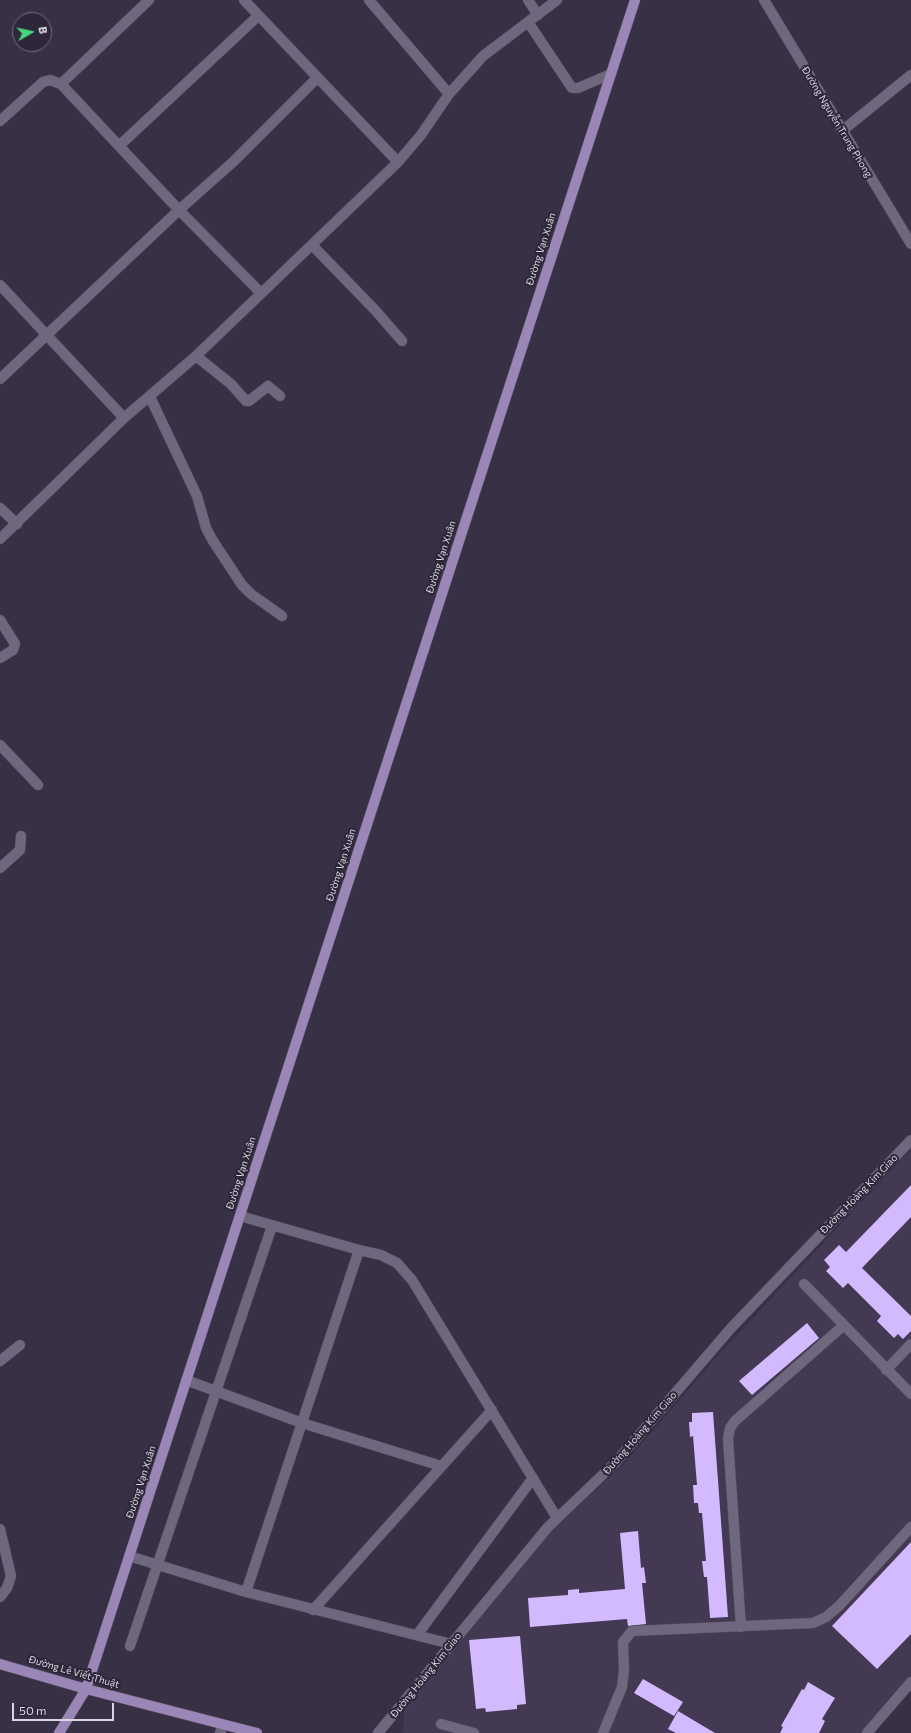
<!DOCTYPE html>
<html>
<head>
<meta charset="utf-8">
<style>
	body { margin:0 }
	#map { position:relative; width:911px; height:1733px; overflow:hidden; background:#383145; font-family:Commissioner,sans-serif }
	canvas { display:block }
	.north { position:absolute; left:12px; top:12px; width:40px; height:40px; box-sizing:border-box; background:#2e273a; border:1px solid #726d7d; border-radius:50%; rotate:81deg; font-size:11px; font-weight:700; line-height:16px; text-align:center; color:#d9d5e1 }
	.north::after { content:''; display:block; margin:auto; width:14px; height:18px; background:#47d779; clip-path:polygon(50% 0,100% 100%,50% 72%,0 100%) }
	.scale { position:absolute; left:12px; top:1703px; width:102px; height:18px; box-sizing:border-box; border:2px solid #d9d5e1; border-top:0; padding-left:5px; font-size:12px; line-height:14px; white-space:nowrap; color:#d9d5e1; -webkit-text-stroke:3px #2e273a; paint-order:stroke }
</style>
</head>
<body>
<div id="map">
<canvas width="911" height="1733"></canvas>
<div class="north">B</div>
<div class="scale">50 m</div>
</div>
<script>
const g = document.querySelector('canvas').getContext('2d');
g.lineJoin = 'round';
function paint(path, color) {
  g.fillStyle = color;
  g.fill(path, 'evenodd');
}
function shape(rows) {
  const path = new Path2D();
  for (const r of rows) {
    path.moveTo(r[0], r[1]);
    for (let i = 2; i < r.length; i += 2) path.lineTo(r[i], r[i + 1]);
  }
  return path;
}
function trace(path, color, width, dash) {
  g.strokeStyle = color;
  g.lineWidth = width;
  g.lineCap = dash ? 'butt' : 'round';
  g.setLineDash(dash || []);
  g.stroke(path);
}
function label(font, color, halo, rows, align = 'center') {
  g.font = font + ' Commissioner,sans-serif';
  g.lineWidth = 4;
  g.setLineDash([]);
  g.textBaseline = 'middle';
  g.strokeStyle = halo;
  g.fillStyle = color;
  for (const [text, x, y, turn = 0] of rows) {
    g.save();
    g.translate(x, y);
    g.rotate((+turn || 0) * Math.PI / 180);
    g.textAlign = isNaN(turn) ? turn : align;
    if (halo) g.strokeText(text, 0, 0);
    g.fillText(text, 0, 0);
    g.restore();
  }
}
paint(shape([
	[911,1149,911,1690,872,1733,403,1733,404,1708,551,1531,623,1465,720,1353]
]), '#433953');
paint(shape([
	[911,1185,911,1217,862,1268,911,1316,911,1331,903,1339,898,1334,894,1338,877,1321,881,1316,848,1283,843,1288,826,1271,830,1267,824,1260,839,1245,846,1252],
	[807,1323,819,1338,752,1395,739,1381],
	[713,1412,728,1617,710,1618,707,1577,704,1577,702,1561,706,1561,702,1513,699,1513,698,1503,694,1503,693,1485,697,1485,693,1436,690,1437,689,1422,692,1422,692,1413],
	[638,1531,641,1568,644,1567,646,1583,642,1583,646,1624,628,1626,627,1619,530,1627,528,1598,568,1595,568,1590,579,1589,579,1593,625,1589,620,1533],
	[911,1542,911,1634,877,1669,832,1626],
	[520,1636,526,1704,517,1705,517,1709,486,1712,485,1708,476,1709,469,1640],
	[643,1679,683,1702,674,1716,634,1693],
	[808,1682,835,1698,822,1719,825,1721,819,1733,780,1733,783,1727,781,1726,802,1689,804,1690],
	[678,1711,715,1733,676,1733,668,1729]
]), '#d3b9fe');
const minor = shape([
	[244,0,398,162],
	[369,0,449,94],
	[528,0,538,15],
	[764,0,911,244],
	[528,22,572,88,578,88,611,74],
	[61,84,179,210,261,293],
	[0,121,43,82,50,80,61,84,149,0],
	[842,131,911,75],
	[120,145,258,16],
	[312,245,375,310,402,341],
	[0,285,124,418],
	[196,356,231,384,246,401,249,401,268,386,280,396],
	[0,379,179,210,233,162,317,78],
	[150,397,197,496,206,528,213,541,242,585,251,594,282,616],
	[0,508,17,524],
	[0,539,124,418,196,356,398,162,421,135,449,94,483,56,557,0],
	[0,620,15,644,13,650,0,658],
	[0,745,38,785],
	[0,868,20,850,21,836],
	[240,1216,359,1250,381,1255,397,1263,412,1280,557,1518],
	[804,1284,911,1394],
	[0,1361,20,1345],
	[886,1370,911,1344],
	[186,1380,302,1423,441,1466],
	[0,1529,11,1576,7,1588,0,1597],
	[129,1556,246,1592,451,1644],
	[246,1592,359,1250],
	[313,1610,492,1410],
	[741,1627,728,1439,730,1428,735,1421,844,1325],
	[417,1635,533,1478],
	[130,1646,272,1226],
	[441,1724,474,1733],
	[220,1733,223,1725],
	[378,1733,548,1527,615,1463,732,1327,911,1140],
	[603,1733,622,1687,624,1670,623,1642,632,1631,813,1623,826,1617,839,1606,911,1527],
	[867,1733,911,1682]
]);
const major = shape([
	[0,1664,86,1689,257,1733],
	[59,1733,86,1689,635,0]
]);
trace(minor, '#544e5e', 11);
trace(major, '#544e5e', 11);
trace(minor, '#6f677d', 10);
trace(major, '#9a87b8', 10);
label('10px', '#d9d5e1', '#2e273a', [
	["Đường Nguyễn Trung Phong",837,122,59],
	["Đường Vạn Xuân",541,249,-72],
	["Đường Vạn Xuân",441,557,-72],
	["Đường Vạn Xuân",341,865,-72],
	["Đường Vạn Xuân",241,1173,-72],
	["Đường Hoàng Kim Giao",859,1194,-46],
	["Đường Hoàng Kim Giao",640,1433,-49],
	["Đường Vạn Xuân",141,1482,-72],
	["Đường Lê Viết Thuật",74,1672,16],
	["Đường Hoàng Kim Giao",426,1675,-51]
]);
</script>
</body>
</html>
